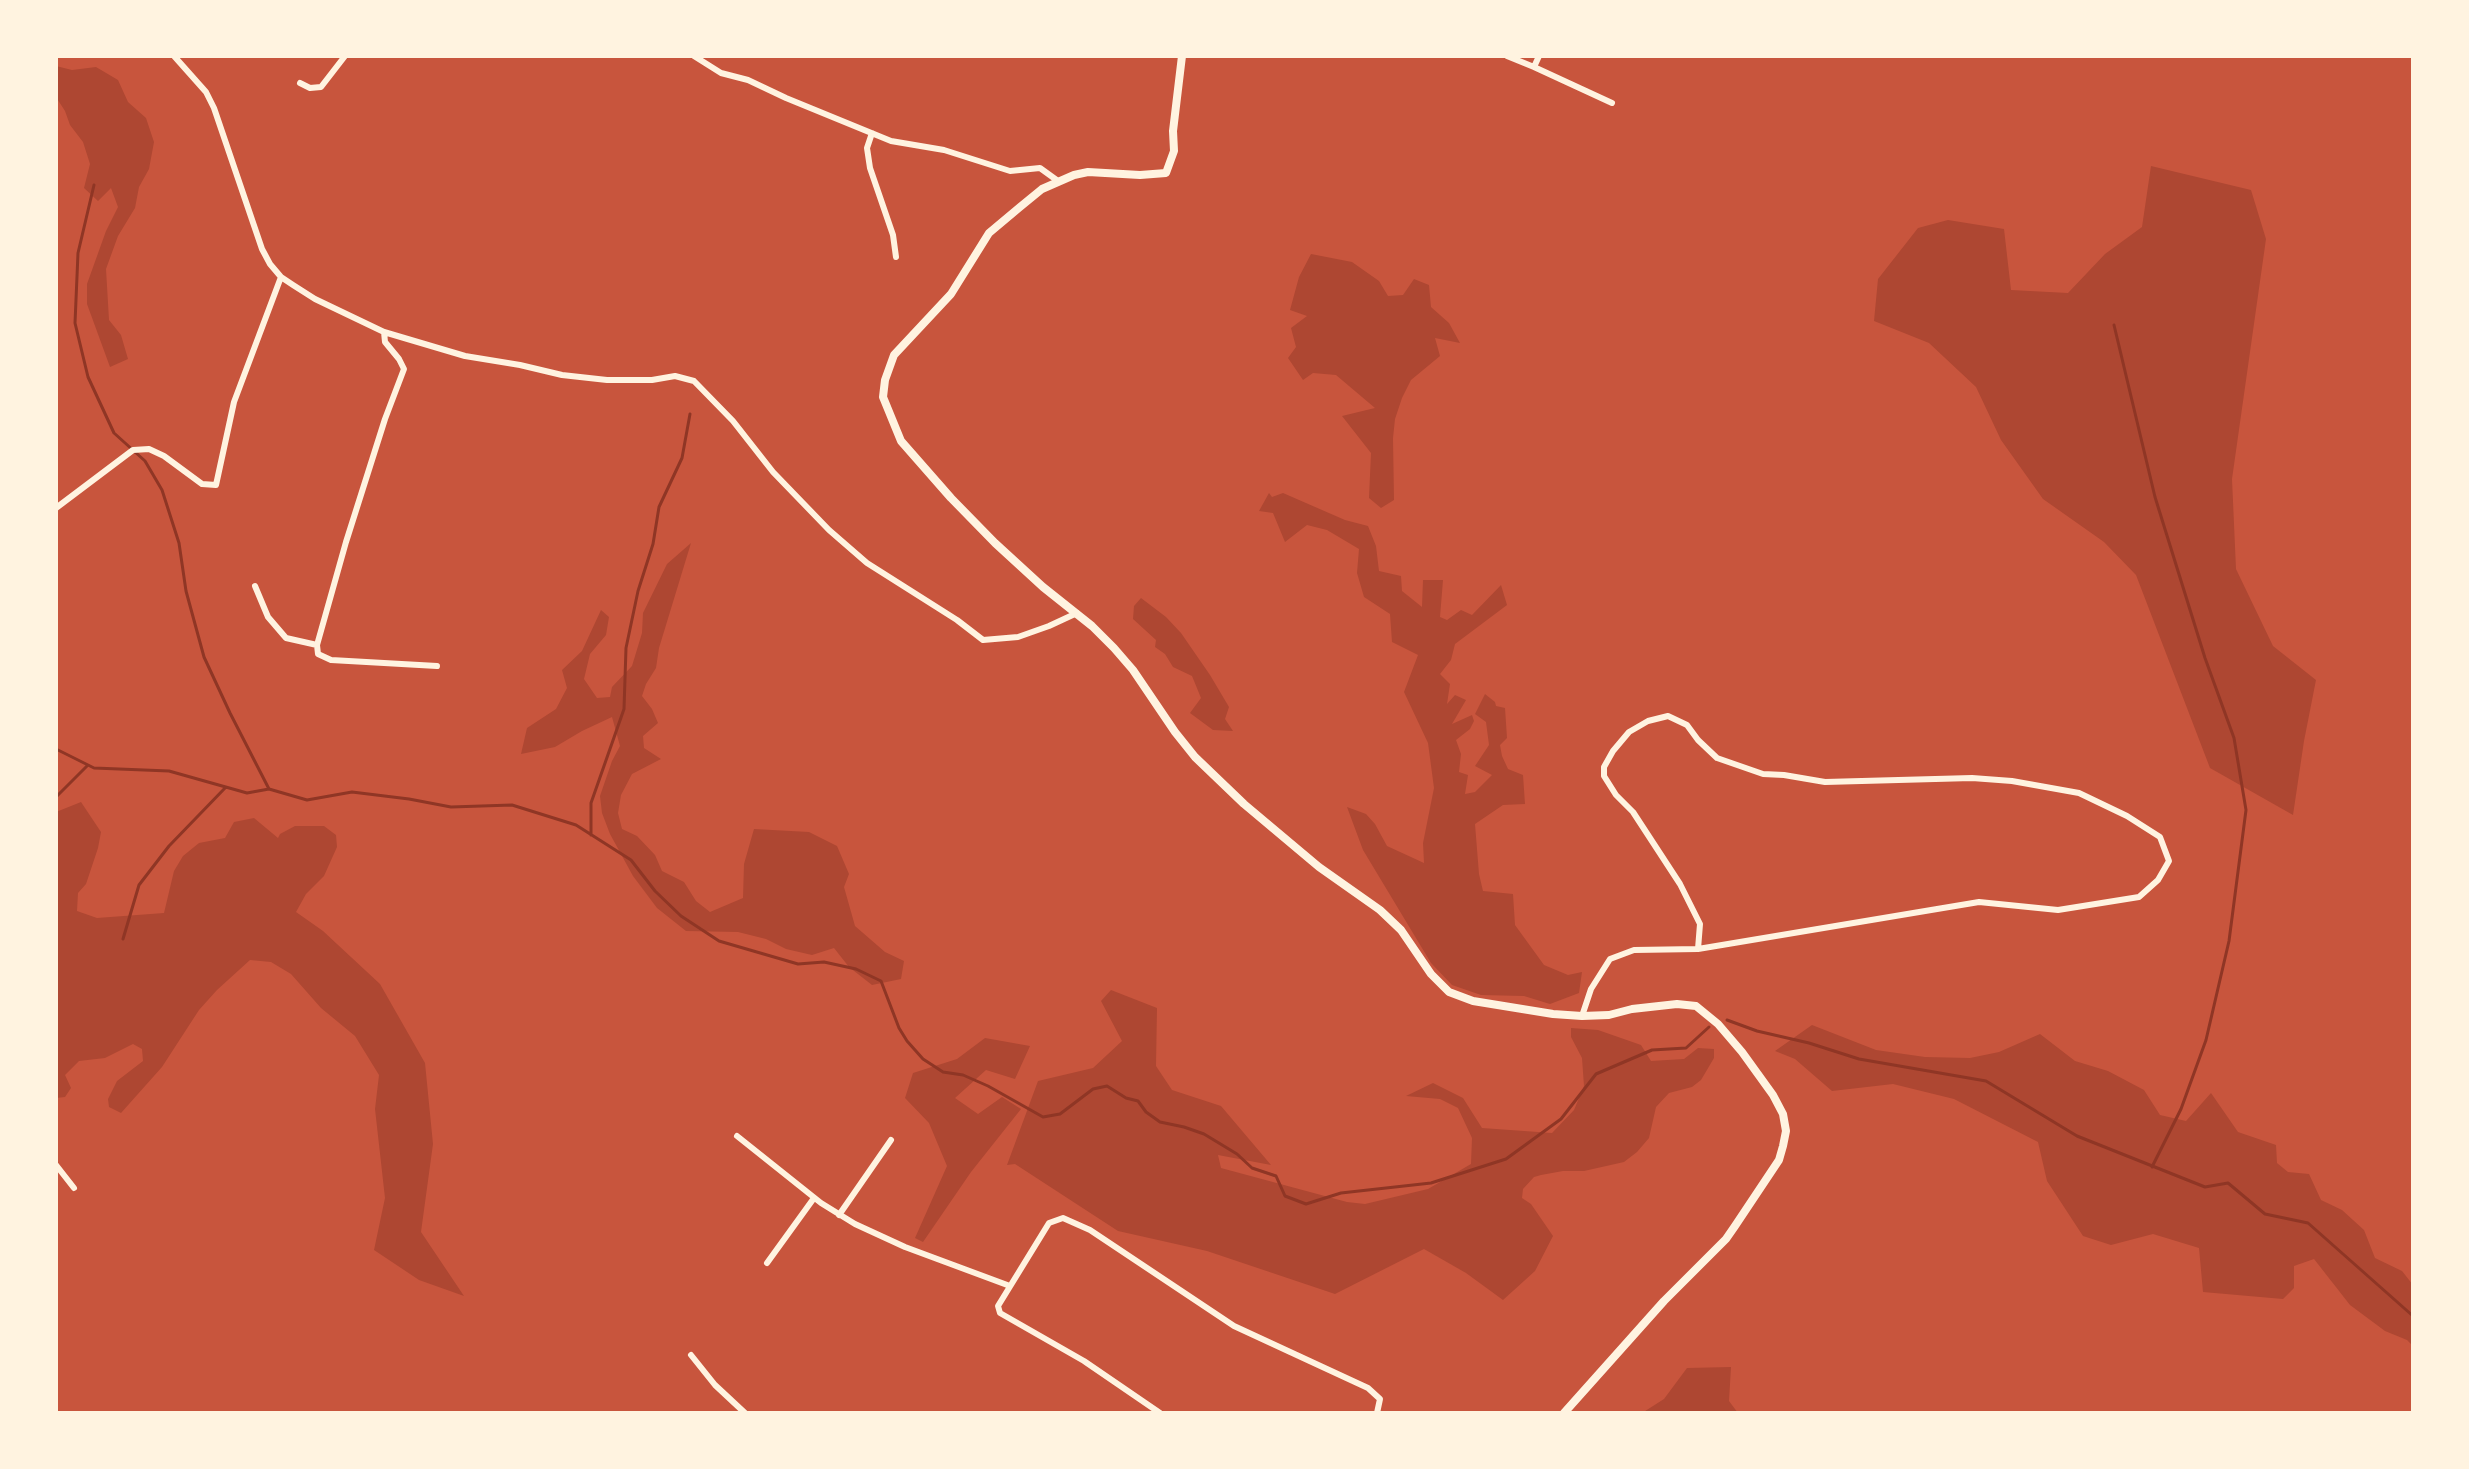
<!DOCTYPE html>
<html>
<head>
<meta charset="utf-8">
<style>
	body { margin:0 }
	#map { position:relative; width:2469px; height:1469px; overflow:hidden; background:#c8553d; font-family:"Fira Sans",sans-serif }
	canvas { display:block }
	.frame { position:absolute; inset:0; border:58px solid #fff3e0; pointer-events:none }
</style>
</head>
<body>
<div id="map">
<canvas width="2469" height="1469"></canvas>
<div class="frame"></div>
</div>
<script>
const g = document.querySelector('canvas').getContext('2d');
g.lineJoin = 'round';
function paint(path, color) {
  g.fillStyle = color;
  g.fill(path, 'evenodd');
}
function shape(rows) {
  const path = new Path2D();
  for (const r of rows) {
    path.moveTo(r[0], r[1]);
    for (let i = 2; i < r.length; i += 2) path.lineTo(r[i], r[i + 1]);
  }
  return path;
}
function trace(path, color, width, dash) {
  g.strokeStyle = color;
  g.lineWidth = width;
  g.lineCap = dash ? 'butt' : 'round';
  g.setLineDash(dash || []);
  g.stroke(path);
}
paint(shape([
	[56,66,72,70,96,67,118,80,128,102,146,118,154,142,149,169,139,187,135,208,118,236,106,269,109,320,121,335,128,359,110,367,87,304,87,284,106,231,118,207,111,188,98,201,84,188,90,164,83,142,70,125,65,111,56,97],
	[2151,166,2251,190,2266,239,2232,479,2236,569,2273,646,2316,680,2304,741,2293,815,2210,768,2136,575,2104,542,2043,499,2001,440,1976,387,1929,343,1874,321,1878,279,1918,228,1948,220,2004,229,2011,290,2068,293,2105,254,2142,227],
	[1311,254,1352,262,1379,281,1388,296,1403,295,1414,279,1429,285,1431,307,1449,323,1460,343,1435,338,1440,356,1411,380,1402,398,1395,419,1393,438,1394,500,1381,508,1369,498,1371,453,1342,416,1375,408,1336,375,1313,373,1303,380,1288,358,1296,347,1291,328,1307,316,1290,310,1299,277],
	[1269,493,1272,497,1283,493,1345,520,1368,526,1376,546,1379,571,1401,576,1402,591,1422,607,1423,580,1443,580,1440,617,1447,620,1461,610,1472,615,1501,585,1507,605,1455,644,1451,660,1440,674,1450,684,1447,704,1455,695,1466,700,1452,724,1472,715,1474,721,1470,729,1456,740,1461,754,1459,772,1468,775,1465,794,1475,792,1492,775,1475,766,1489,745,1486,722,1475,714,1485,694,1495,702,1496,706,1505,708,1507,738,1500,745,1502,756,1508,769,1523,775,1525,804,1503,805,1475,824,1479,874,1483,891,1513,894,1515,925,1544,965,1568,975,1582,972,1579,993,1550,1004,1524,996,1481,995,1452,985,1431,963,1363,850,1347,807,1366,814,1375,824,1387,846,1424,863,1423,843,1434,788,1428,743,1404,692,1418,655,1392,642,1390,614,1364,597,1357,573,1359,549,1327,530,1307,525,1285,542,1273,513,1259,511],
	[691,543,659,648,656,668,646,684,642,696,652,709,658,723,643,736,644,748,661,759,632,774,621,795,618,813,622,829,637,836,655,855,662,871,684,882,696,901,710,912,743,898,744,864,754,829,809,832,837,846,849,874,844,887,855,926,885,952,904,961,901,979,872,985,849,967,834,948,812,955,786,949,766,939,738,932,686,931,657,908,633,876,610,834,602,813,600,796,612,761,620,746,612,717,582,731,555,747,521,754,527,728,556,709,567,688,562,670,582,651,601,610,609,617,606,635,590,654,584,679,597,698,610,697,612,687,632,666,642,633,643,613,667,564],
	[1141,598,1166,617,1181,633,1210,675,1229,707,1225,719,1233,731,1213,730,1190,713,1201,698,1192,676,1173,667,1165,654,1155,647,1156,640,1133,619,1134,606],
	[81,802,101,832,98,848,86,884,78,893,77,911,97,918,164,913,174,871,183,856,199,843,225,838,234,822,254,818,278,838,280,834,295,826,324,826,336,835,337,847,324,876,306,894,296,912,323,931,380,984,425,1063,433,1144,421,1232,464,1296,419,1280,374,1250,385,1198,375,1109,379,1075,355,1036,321,1008,291,974,271,962,250,960,217,990,199,1010,162,1067,121,1113,109,1107,108,1099,117,1081,143,1061,142,1049,133,1044,105,1058,79,1061,65,1075,71,1088,65,1097,56,1098,56,812],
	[1111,990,1157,1008,1156,1066,1172,1090,1221,1106,1271,1165,1218,1155,1221,1168,1347,1202,1365,1204,1428,1189,1471,1164,1472,1138,1458,1108,1440,1099,1406,1096,1433,1083,1463,1098,1482,1128,1552,1133,1574,1110,1584,1086,1582,1058,1571,1037,1571,1028,1598,1030,1641,1045,1651,1061,1684,1059,1698,1048,1714,1049,1714,1058,1701,1080,1692,1087,1669,1093,1656,1107,1649,1138,1637,1152,1624,1162,1584,1171,1563,1171,1541,1175,1534,1177,1523,1189,1522,1198,1531,1204,1553,1236,1535,1271,1503,1300,1466,1273,1424,1249,1335,1294,1207,1251,1118,1231,1015,1164,1007,1165,1038,1081,1093,1068,1122,1041,1101,1001],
	[1812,1025,1876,1050,1925,1057,1970,1058,1999,1052,2040,1034,2075,1061,2108,1071,2144,1090,2160,1115,2186,1121,2211,1093,2238,1132,2276,1145,2277,1163,2288,1172,2309,1174,2321,1200,2342,1210,2364,1230,2375,1258,2402,1271,2413,1285,2413,1346,2407,1340,2385,1331,2350,1305,2314,1259,2294,1266,2294,1288,2283,1299,2203,1292,2199,1248,2153,1234,2111,1245,2083,1236,2047,1181,2038,1142,1954,1099,1893,1084,1832,1091,1795,1059,1775,1051],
	[985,1038,1030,1046,1015,1079,986,1070,955,1098,978,1114,1002,1097,1021,1109,971,1172,923,1242,915,1238,947,1166,929,1123,905,1098,913,1073,957,1059],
	[1731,1367,1729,1401,1738,1413,1642,1413,1664,1399,1687,1368]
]), '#ae4732');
trace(shape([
	[94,185,78,253,75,323,88,377,114,433,145,461,162,490,179,543,186,591,204,657,230,713,269,789],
	[2114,325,2155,497,2205,658,2234,738,2246,810,2229,941,2206,1040,2181,1109,2152,1167],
	[56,749,94,768,169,771,247,793,269,789,307,800,352,792,409,799,451,807,512,805,576,825,631,860,655,891,681,916,719,941,798,964,824,962,856,969,881,981,899,1028,907,1041,923,1059,943,1072,963,1075,988,1086,1043,1117,1060,1114,1093,1089,1107,1086,1126,1098,1138,1101,1146,1112,1160,1122,1184,1127,1204,1134,1237,1154,1252,1168,1276,1176,1285,1196,1306,1204,1341,1193,1431,1183,1506,1159,1561,1119,1596,1074,1652,1050,1686,1048,1709,1027],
	[56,797,87,766],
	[591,835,591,803,624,709,626,648,638,591,653,544,659,507,682,458,690,414],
	[123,939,139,885,169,846,226,787],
	[1727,1020,1757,1031,1809,1043,1859,1059,1986,1081,2077,1136,2205,1187,2228,1183,2265,1214,2308,1223,2413,1316]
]), '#8f3625', 3);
trace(shape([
	[174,56,206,92,214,108,262,249,270,264,281,277,293,285,315,299,384,332,465,356,520,365,562,375,607,380,652,380,675,376,694,381,733,421,773,472,829,530,867,563,957,620,983,640,1018,637,1049,626,1077,613],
	[694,56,721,73,748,80,786,98,891,141,944,150,1010,171,1040,168,1058,181],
	[1507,56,1534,67],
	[1539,56,1534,67,1612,103],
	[300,83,310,88,321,87,345,56],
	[872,133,867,148,870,168,893,235,896,257],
	[384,332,385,342,399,359,404,369,385,419,346,542,317,645,318,654,331,660,437,666],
	[56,508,133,450,149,449,164,456,202,484,216,485,234,402,281,277],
	[255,586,268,617,286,638,317,645],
	[1582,1016,1591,989,1610,959,1634,950,1698,949,1979,902,2058,910,2139,897,2158,880,2169,861,2160,837,2127,816,2079,793,2012,781,1972,778,1825,782,1784,775,1763,774,1717,758,1698,740,1687,725,1668,716,1648,721,1629,732,1613,751,1604,767,1604,776,1616,795,1633,812,1680,884,1700,924,1698,949],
	[737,1136,821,1203,855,1224,905,1247,1010,1286],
	[56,1165,74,1188],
	[839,1215,891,1140],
	[767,1263,814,1198],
	[691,1355,715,1385,745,1413],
	[1160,1413,1084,1361,1000,1313,998,1306,1049,1223,1063,1218,1090,1230,1234,1326,1368,1388,1380,1399,1377,1413]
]), '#fff3e0', 6);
trace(shape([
	[1182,56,1173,131,1174,151,1166,173,1140,175,1088,172,1074,175,1042,189,1020,207,989,233,951,294,894,355,885,380,883,397,901,441,951,498,995,543,1043,587,1092,626,1114,648,1133,670,1175,732,1195,757,1244,804,1319,867,1380,910,1401,930,1431,974,1449,992,1473,1001,1553,1014,1582,1016,1609,1015,1632,1009,1677,1004,1696,1006,1718,1024,1742,1052,1773,1095,1783,1114,1786,1131,1783,1146,1779,1160,1735,1226,1726,1239,1664,1301,1564,1413]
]), '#fff3e0', 8);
</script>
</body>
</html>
